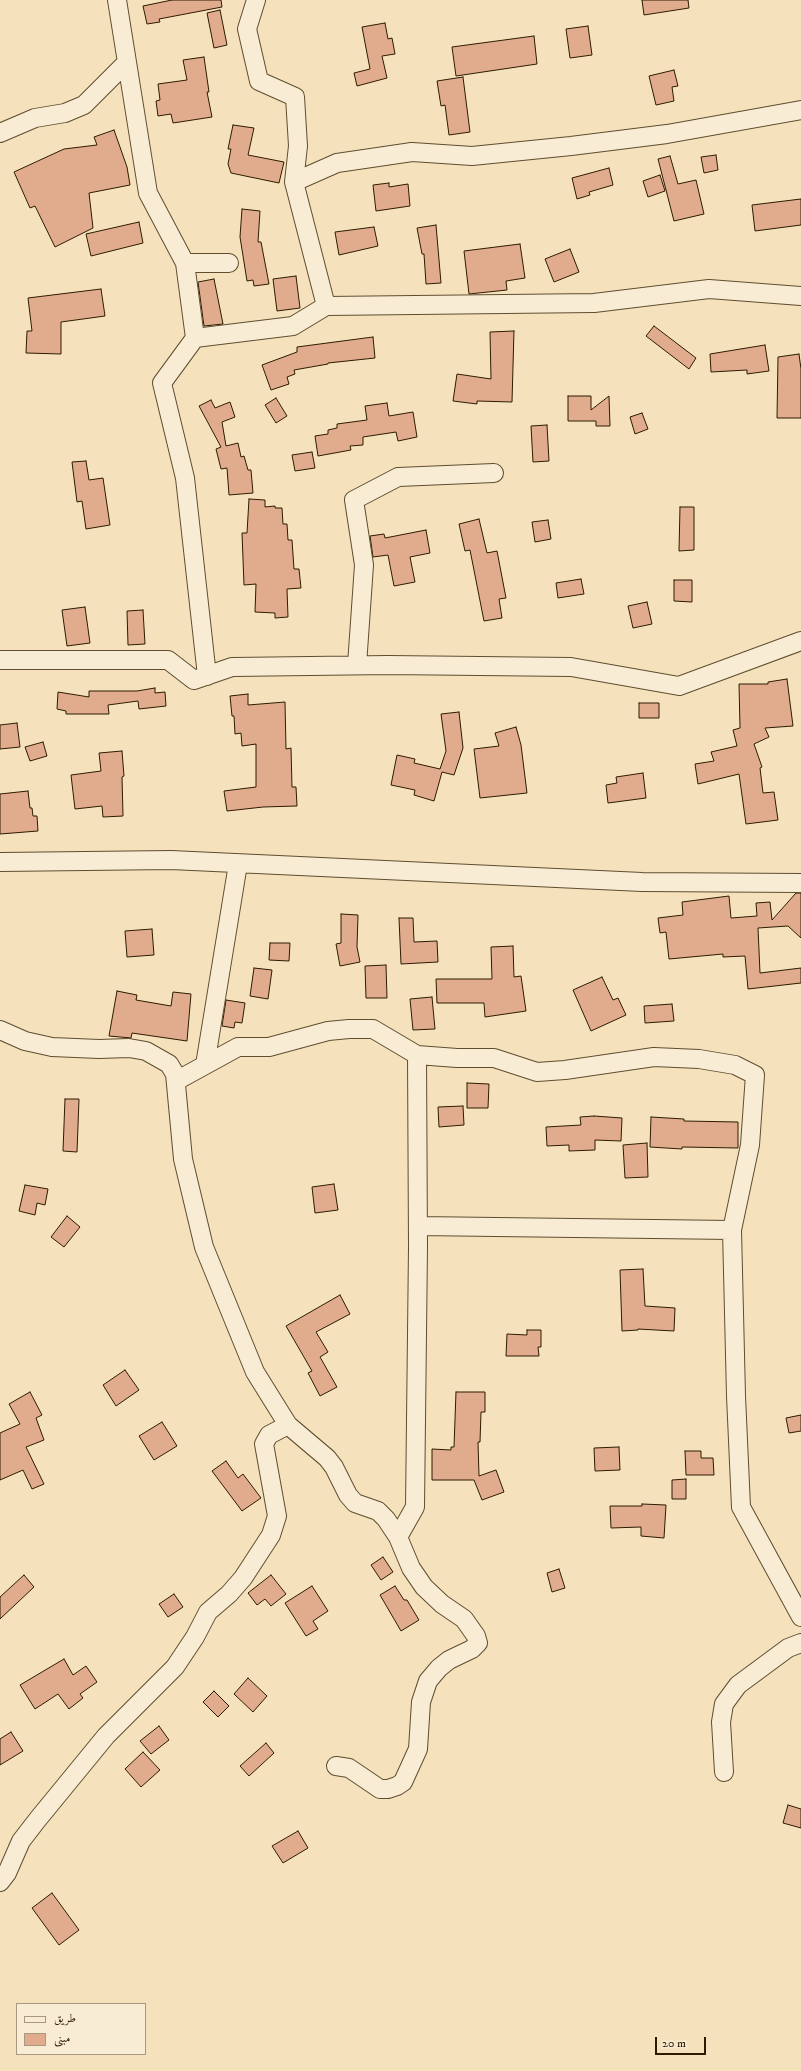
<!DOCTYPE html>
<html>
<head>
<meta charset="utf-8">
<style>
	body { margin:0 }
	#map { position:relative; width:801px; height:2071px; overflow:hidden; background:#f5e2bd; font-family:"IM FELL DW Pica",Amiri,serif }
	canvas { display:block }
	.legend { position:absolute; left:16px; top:2003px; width:130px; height:52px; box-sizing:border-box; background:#f8ecd4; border:1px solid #a7987f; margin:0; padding:5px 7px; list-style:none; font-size:12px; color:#2d1b00 }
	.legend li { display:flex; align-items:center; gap:8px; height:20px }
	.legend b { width:20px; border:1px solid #a7987f }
	.scale { position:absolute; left:655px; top:2037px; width:51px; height:18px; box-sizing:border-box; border:2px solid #2d1b00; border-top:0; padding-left:5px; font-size:12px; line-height:14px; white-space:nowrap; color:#2d1b00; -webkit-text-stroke:3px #f8ecd4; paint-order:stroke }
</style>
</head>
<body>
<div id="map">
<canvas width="801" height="2071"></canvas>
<ul class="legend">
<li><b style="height:5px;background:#f8ecd4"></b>طريق</li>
<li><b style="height:11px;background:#e1ab8e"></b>مبنى</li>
</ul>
<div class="scale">20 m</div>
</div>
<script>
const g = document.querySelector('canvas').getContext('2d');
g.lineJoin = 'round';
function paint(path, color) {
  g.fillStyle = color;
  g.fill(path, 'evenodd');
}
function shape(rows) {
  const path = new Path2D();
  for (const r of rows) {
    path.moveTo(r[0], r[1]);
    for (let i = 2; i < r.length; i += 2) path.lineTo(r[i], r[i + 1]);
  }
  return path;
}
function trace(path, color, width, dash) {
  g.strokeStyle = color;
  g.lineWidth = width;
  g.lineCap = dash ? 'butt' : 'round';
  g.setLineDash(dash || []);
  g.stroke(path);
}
const building = shape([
	[172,0,221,0,222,7,159,19,160,22,147,24,143,6,172,0],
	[642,0,688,0,689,8,644,15,642,0],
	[220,10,227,45,214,48,207,13,220,10],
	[385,23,388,39,392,38,395,54,382,56,387,78,357,86,354,73,370,69,362,27,385,23],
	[588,26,592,55,570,58,566,29,588,26],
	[534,36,537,64,456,76,452,47,534,36],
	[204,57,209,92,207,92,212,117,173,123,171,114,158,116,156,101,160,100,158,84,187,80,183,60,204,57],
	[674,70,678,86,672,87,674,101,656,105,649,76,674,70],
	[463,77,470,132,449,135,445,105,441,106,437,81,463,77],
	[233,125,254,128,248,155,284,162,279,183,231,173,228,164,231,149,228,149,233,125],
	[114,130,127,167,130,185,89,193,93,228,55,247,35,206,30,208,14,172,64,149,97,145,94,137,114,130],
	[716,155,718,170,704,173,701,157,716,155],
	[670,156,678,184,696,180,704,214,674,221,658,159,670,156],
	[609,168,613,185,589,192,590,195,577,199,572,178,609,168],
	[660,175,665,191,648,197,643,181,660,175],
	[389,183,389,187,408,184,410,206,376,211,373,185,389,183],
	[801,199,801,225,755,231,752,205,801,199],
	[242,209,260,211,258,242,261,242,269,284,254,286,253,280,247,281,240,237,242,209],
	[139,222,143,243,91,256,86,234,139,222],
	[436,225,441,283,426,284,424,254,422,254,417,228,436,225],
	[374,227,378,246,339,255,335,232,374,227],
	[520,244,525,278,506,281,507,290,469,294,464,251,520,244],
	[570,249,579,272,554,282,545,259,570,249],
	[296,276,300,308,277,311,273,279,296,276],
	[214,279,223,324,204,326,198,282,214,279],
	[101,289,105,316,61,322,61,354,26,353,27,331,32,331,28,298,101,289],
	[654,326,696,358,689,369,646,336,654,326],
	[514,331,512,402,477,401,477,404,453,401,457,374,491,379,490,332,514,331],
	[373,337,375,358,328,363,328,364,294,370,295,374,287,377,289,384,271,390,262,365,297,352,297,347,373,337],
	[765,345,769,371,747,374,747,370,711,372,710,354,765,345],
	[799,354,801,369,801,418,777,418,778,357,799,354],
	[568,396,591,396,591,410,609,396,610,426,596,426,596,421,568,421,568,396],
	[276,398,287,416,276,423,265,405,276,398],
	[211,400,215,408,230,402,235,417,222,422,226,446,238,443,241,457,244,456,248,470,251,470,253,493,229,495,227,468,221,469,216,449,221,447,199,406,211,400],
	[387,403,389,416,413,412,417,437,398,441,396,432,363,437,363,445,350,446,351,450,318,456,315,436,328,434,328,430,337,428,337,424,367,420,365,406,387,403],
	[642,413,648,429,635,434,630,417,642,413],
	[547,425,549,461,533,462,531,426,547,425],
	[312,452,315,468,295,471,292,455,312,452],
	[86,461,89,480,103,478,110,525,86,529,82,501,77,502,72,462,86,461],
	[249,499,265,500,265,507,275,506,275,508,282,508,283,524,287,524,288,540,292,540,294,569,299,569,301,588,287,589,288,617,275,618,275,613,255,612,256,584,244,585,242,533,247,533,249,499],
	[680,507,694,507,694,550,679,551,680,507],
	[479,519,487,553,497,551,506,598,499,599,502,618,484,621,470,550,465,551,459,524,479,519],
	[548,520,551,539,535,542,532,522,548,520],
	[426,530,430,553,410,557,415,582,394,586,388,555,373,557,370,536,384,534,385,538,426,530],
	[581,579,584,594,558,598,556,583,581,579],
	[674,580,692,580,692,602,674,601,674,580],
	[647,602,652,624,633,628,628,606,647,602],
	[85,607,90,643,67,646,62,610,85,607],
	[143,610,145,644,128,645,127,611,143,610],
	[787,679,793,726,765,728,769,737,754,744,762,767,760,768,763,793,774,792,778,820,746,824,739,774,698,784,695,764,714,761,711,752,737,746,733,730,740,728,739,684,768,684,768,682,787,679],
	[155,688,155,693,165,692,166,706,139,709,138,701,108,705,109,714,66,714,66,711,57,709,58,692,89,697,89,691,137,691,155,688],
	[248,694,248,705,285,702,286,749,291,748,292,787,296,787,297,806,263,807,227,811,224,791,256,787,256,744,242,746,241,733,235,734,234,716,232,716,230,696,248,694],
	[639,703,659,703,659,718,639,718,639,703],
	[459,712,463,748,454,775,442,772,434,801,414,795,415,790,391,785,397,755,415,759,414,763,440,769,446,751,441,714,459,712],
	[17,723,20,747,0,749,0,725,17,723],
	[516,727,521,745,527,793,480,798,474,749,499,746,495,733,516,727],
	[43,742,47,756,30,761,25,747,43,742],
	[122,751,124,776,122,777,123,816,103,817,102,806,75,809,71,775,101,771,99,753,122,751],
	[643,773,646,798,608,803,606,785,617,783,616,777,643,773],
	[28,791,30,808,32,808,33,816,37,816,38,831,0,834,0,794,28,791],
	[796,893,801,893,801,938,788,926,758,928,760,973,801,968,801,983,748,989,745,956,723,957,723,954,669,959,666,932,660,933,658,918,683,915,682,902,729,896,731,918,757,916,756,903,770,902,772,920,796,893],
	[341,914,358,915,357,947,360,962,340,966,336,944,341,943,341,914],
	[399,918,413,918,414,942,437,941,438,962,401,964,399,918],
	[152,929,154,955,127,957,125,931,152,929],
	[270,943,290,943,289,961,269,960,270,943],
	[513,946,514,977,521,976,526,1011,485,1017,484,1003,437,1003,436,979,492,979,491,947,513,946],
	[386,965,387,998,366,998,365,966,386,965],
	[254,968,272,970,268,999,250,996,254,968],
	[602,977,613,1000,618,998,626,1015,591,1031,573,990,602,977],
	[117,991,137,995,136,1000,171,1006,173,992,191,994,187,1041,132,1033,131,1038,109,1036,117,991],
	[432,997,435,1029,413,1030,410,999,432,997],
	[226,1000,245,1003,242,1023,235,1022,234,1028,222,1026,226,1000],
	[672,1004,674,1021,645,1023,644,1006,672,1004],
	[467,1083,489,1084,488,1108,467,1108,467,1083],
	[65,1099,79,1099,77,1152,63,1151,65,1099],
	[463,1106,464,1125,439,1127,438,1107,463,1106],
	[594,1116,622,1118,621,1141,595,1140,595,1150,569,1151,569,1145,547,1146,546,1127,581,1125,580,1117,594,1116],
	[651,1117,684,1119,684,1121,738,1122,738,1148,682,1147,682,1149,650,1147,651,1117],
	[647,1143,648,1177,625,1178,623,1145,647,1143],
	[334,1184,338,1210,315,1213,312,1187,334,1184],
	[25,1185,48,1189,45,1205,37,1203,35,1215,19,1211,25,1185],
	[67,1216,80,1227,64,1247,51,1237,67,1216],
	[643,1269,645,1306,675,1308,674,1331,638,1329,638,1330,622,1331,620,1270,643,1269],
	[340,1295,350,1314,316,1332,328,1352,320,1357,337,1387,320,1396,308,1373,312,1371,286,1326,340,1295],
	[527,1330,541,1330,541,1347,538,1347,539,1356,506,1356,507,1334,527,1335,527,1330],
	[125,1370,139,1390,116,1406,103,1385,125,1370],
	[30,1392,42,1415,36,1418,44,1440,26,1447,44,1484,32,1489,23,1470,0,1480,0,1433,20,1424,9,1404,30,1392],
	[456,1392,485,1392,485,1412,481,1412,480,1442,478,1442,479,1476,496,1470,504,1492,482,1500,474,1480,432,1480,432,1449,451,1450,451,1447,454,1447,456,1392],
	[801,1415,801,1431,789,1433,786,1418,801,1415],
	[162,1422,177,1446,154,1460,139,1436,162,1422],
	[619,1447,620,1470,595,1471,594,1448,619,1447],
	[685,1451,701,1451,701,1458,713,1458,714,1475,686,1475,685,1451],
	[226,1461,238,1478,243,1474,261,1498,242,1511,212,1471,226,1461],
	[686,1479,686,1499,672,1499,672,1480,686,1479],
	[642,1504,666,1505,664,1538,641,1536,641,1527,611,1528,610,1506,642,1506,642,1504],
	[383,1557,393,1572,381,1580,371,1565,383,1557],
	[559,1569,565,1588,552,1592,547,1573,559,1569],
	[24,1575,34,1587,0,1619,0,1597,24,1575],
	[271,1575,286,1594,271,1606,265,1599,257,1605,248,1593,271,1575],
	[312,1586,328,1611,313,1621,318,1629,306,1636,285,1603,312,1586],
	[395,1586,404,1600,407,1600,419,1620,401,1631,380,1595,395,1586],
	[174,1594,183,1607,168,1617,159,1604,174,1594],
	[64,1659,73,1675,86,1666,97,1682,80,1694,83,1698,69,1709,58,1694,35,1709,20,1685,64,1659],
	[248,1678,267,1696,253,1712,234,1694,248,1678],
	[214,1691,229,1706,218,1717,203,1702,214,1691],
	[159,1726,169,1740,151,1754,140,1741,159,1726],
	[11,1732,23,1751,0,1765,0,1739,11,1732],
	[266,1743,274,1753,249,1776,240,1766,266,1743],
	[143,1752,160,1770,141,1787,125,1769,143,1752],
	[788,1805,801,1809,801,1828,783,1823,788,1805],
	[298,1831,308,1848,283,1863,272,1846,298,1831],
	[52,1893,79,1930,59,1945,32,1908,52,1893]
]);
paint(building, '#e1ab8e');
trace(building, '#2d1b00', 1);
const minor = shape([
	[117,0,148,193,185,263,229,263],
	[256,0,247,29,259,81,295,97,298,146,294,182],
	[0,133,35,118,65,113,84,105,127,62],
	[185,263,195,338,162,383,185,478,207,676],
	[326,306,294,182,337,163,412,152,472,156,571,146,667,134,801,110],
	[195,338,293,326,326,306,594,303,709,289,801,296],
	[0,660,168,660,194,680,232,667,388,665,571,667,679,686,801,641],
	[357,665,364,565,354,500,398,477,494,473],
	[0,862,171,860,642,882,801,883],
	[0,1030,25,1041,52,1047,99,1049,129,1048,146,1051,169,1064,175,1074,183,1159,204,1247,255,1372,288,1425,327,1458,334,1467,348,1495,355,1503,378,1511,386,1519,398,1537,411,1568,424,1587,442,1604,464,1619,476,1636,478,1643,472,1649,449,1660,439,1668,428,1681,421,1702,418,1749,403,1782,397,1786,388,1789,380,1789,349,1768,336,1766],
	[205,1065,238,864],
	[176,1081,238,1047,269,1047,328,1031,349,1029,373,1029,417,1055,457,1058,494,1058,537,1072,565,1070,654,1057,699,1059,735,1065,755,1075,750,1145,732,1230,418,1226],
	[732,1230,736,1396,741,1507,801,1617],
	[398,1537,415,1507,418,1247,417,1055],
	[724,1772,721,1722,724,1704,738,1685,788,1648,801,1643],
	[0,1882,7,1873,21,1841,38,1819,106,1736,175,1667,195,1637,208,1612,229,1594,243,1578,271,1535,277,1516,264,1444,269,1435,288,1425]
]);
trace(minor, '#5f4d2f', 20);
trace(minor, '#f8ecd4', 18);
</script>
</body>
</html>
